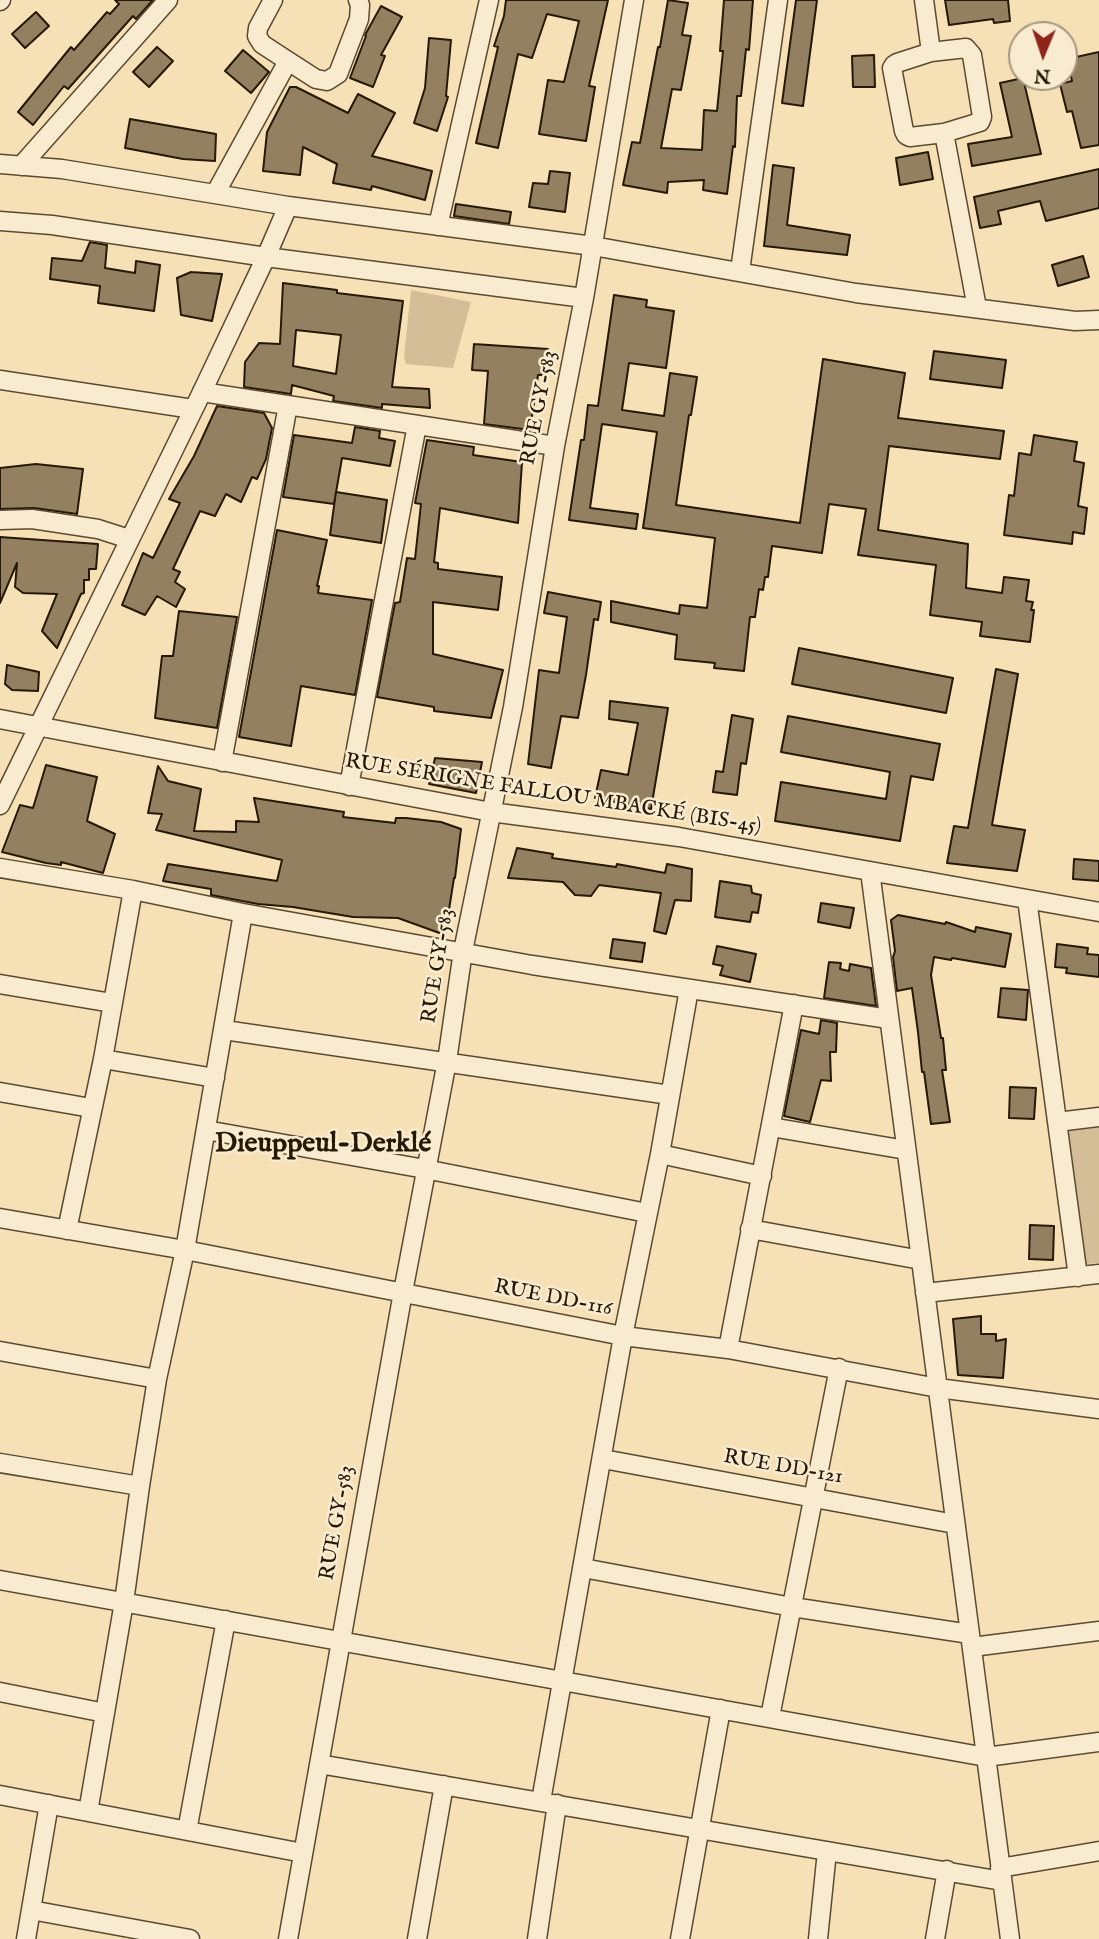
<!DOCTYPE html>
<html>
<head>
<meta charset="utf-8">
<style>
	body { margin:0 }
	#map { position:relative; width:1099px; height:1939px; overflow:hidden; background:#f6e0b6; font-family:"IM FELL English",serif }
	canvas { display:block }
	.north { position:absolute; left:1008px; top:21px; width:70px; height:70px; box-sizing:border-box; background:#f9ebd0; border:2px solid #a5977f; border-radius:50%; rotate:182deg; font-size:19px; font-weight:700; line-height:28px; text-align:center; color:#271805 }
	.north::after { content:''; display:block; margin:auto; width:24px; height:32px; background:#8f2418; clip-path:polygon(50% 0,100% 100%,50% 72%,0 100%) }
</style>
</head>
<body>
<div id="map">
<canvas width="1099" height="1939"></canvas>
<div class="north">N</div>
</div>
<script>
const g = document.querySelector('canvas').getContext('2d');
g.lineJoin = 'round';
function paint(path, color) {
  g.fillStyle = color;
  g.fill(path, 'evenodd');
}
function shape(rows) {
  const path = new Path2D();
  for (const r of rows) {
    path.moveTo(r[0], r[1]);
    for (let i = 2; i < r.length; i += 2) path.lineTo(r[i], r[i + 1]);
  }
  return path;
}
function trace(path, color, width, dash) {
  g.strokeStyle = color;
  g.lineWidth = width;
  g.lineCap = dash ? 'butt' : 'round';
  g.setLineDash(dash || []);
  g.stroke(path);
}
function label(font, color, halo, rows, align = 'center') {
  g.font = font + ' "IM FELL English",serif';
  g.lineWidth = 5;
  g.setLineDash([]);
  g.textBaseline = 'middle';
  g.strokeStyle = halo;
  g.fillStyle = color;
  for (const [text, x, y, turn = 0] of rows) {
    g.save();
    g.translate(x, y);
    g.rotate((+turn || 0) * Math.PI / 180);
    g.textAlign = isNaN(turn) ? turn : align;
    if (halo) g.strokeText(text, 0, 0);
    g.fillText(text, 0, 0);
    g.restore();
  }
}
paint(shape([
	[411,290,471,302,453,368,406,364,404,357],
	[1099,1123,1099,1263,1085,1264,1066,1127]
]), '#d3be98');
const building = shape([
	[115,0,153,0,136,19,133,16,68,89,64,86,33,125,18,112,71,47,74,50,107,12,110,14,119,4,115,0],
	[506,0,608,0,589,86,595,87,586,141,539,134,548,80,564,82,579,21,547,14,532,58,518,54,498,148,476,143,498,47,494,46,504,16,506,0],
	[668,0,688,3,682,35,691,36,681,90,672,89,661,148,702,150,704,110,717,111,723,51,720,51,724,0,753,0,749,50,746,49,741,96,737,96,735,147,733,146,727,194,703,190,704,180,668,182,667,193,623,185,632,142,640,143,658,47,660,47,668,0],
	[796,0,817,0,803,106,782,103,796,0],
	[945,0,1008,0,1010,21,994,23,993,19,949,25,945,0],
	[381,6,402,17,381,55,385,56,373,87,350,78,366,36,365,35,381,6],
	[36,12,49,26,25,48,12,34,36,12],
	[429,38,451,40,446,96,448,97,437,131,414,123,425,88,429,38],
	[157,47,173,61,149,87,133,72,157,47],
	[243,50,269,72,251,93,225,71,243,50],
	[1099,52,1099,145,1081,148,1072,111,1067,112,1060,84,1072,81,1067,59,1099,52],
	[874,55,875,87,853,87,852,56,874,55],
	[1023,78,1041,154,972,166,968,144,1012,137,1000,83,1023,78],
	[290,87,296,87,348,113,358,94,395,113,372,156,432,171,425,200,372,186,371,190,333,183,337,164,303,147,300,175,263,171,267,132,290,87],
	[130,119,216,134,215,161,183,159,125,148,130,119],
	[928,152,933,179,900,185,896,158,928,152],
	[773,165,794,168,787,225,850,235,847,255,764,246,773,165],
	[1099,169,1099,208,1046,221,1040,201,998,211,1001,224,980,228,974,197,1099,169],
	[550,171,570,173,565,212,529,207,533,183,548,184,550,171],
	[456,204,511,212,509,224,454,216,456,204],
	[90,242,107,245,105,268,135,273,136,261,160,265,154,311,98,303,100,286,50,279,52,258,82,261,90,242],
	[1083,256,1089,277,1058,286,1052,265,1083,256],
	[191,272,222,274,212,321,181,315,177,278,191,272],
	[283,283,337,290,337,293,403,301,392,387,429,389,430,408,382,404,382,408,333,401,334,396,292,385,291,394,244,387,245,362,259,343,280,344,283,283],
	[296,330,341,335,336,374,293,366,296,330],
	[614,295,647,300,646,307,674,311,666,368,629,363,622,410,664,416,670,373,697,377,691,415,689,415,676,505,800,523,823,359,905,373,898,418,1004,431,1000,459,889,446,878,530,968,544,966,588,1002,593,1004,577,1029,580,1026,601,1033,602,1031,610,1034,610,1030,642,980,636,982,622,930,615,936,565,858,555,866,509,829,504,822,553,772,546,768,577,765,577,763,590,759,589,755,617,750,617,744,671,714,668,715,663,675,659,677,635,611,622,611,601,679,614,680,605,707,608,715,538,643,528,657,432,602,424,590,508,638,514,636,529,569,520,581,440,584,440,588,405,598,406,614,295],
	[474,344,548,349,546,375,538,375,530,430,484,424,488,371,472,370,474,344],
	[934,351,1006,360,1002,388,930,379,934,351],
	[217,406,264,413,272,428,266,459,257,479,252,477,241,502,226,494,215,516,200,511,173,569,180,572,175,582,185,589,176,607,157,596,145,615,122,605,143,553,153,558,180,503,169,499,194,456,217,406],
	[355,427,380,431,379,438,395,441,390,466,342,458,334,504,283,497,294,435,352,443,355,427],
	[1034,435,1077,442,1074,461,1084,463,1078,506,1087,508,1084,534,1073,532,1072,544,1004,535,1009,495,1014,496,1019,453,1031,455,1034,435],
	[427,440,474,447,473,455,522,462,518,523,440,508,434,562,438,563,438,569,502,577,498,610,433,602,433,654,503,670,491,718,434,711,434,707,377,697,395,603,400,602,407,558,415,559,421,504,415,503,427,440],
	[36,464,83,469,77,514,34,508,0,509,0,468,36,464],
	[336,492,387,500,381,543,330,535,336,492],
	[277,530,327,540,317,586,319,586,318,593,372,600,355,695,301,686,291,746,239,737,277,530],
	[0,537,98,544,96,569,89,569,89,580,84,580,84,593,81,594,57,648,42,631,57,594,23,593,15,587,17,563,0,603,0,537],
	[548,592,601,602,598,620,594,619,586,675,578,718,561,716,551,768,528,764,539,670,559,673,567,617,544,613,548,592],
	[179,611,237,617,217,728,155,718,162,656,173,656,179,611],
	[799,648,953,678,946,713,792,684,799,648],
	[7,665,39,672,38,691,12,690,5,684,7,665],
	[996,669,1018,674,992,825,1025,830,1017,871,947,863,954,826,968,828,996,669],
	[610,701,668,708,651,809,595,798,601,770,628,775,638,723,609,719,610,701],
	[732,715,753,719,746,764,741,763,737,795,713,792,716,771,723,772,732,715],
	[788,716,940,744,933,780,911,776,900,841,775,821,781,782,886,799,890,772,781,752,788,716],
	[435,758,482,762,476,793,429,784,435,758],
	[46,765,97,777,87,821,115,834,103,873,61,862,61,865,46,863,2,852,20,805,33,808,46,765],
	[158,766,168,781,201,789,194,831,236,832,236,821,259,822,254,798,344,812,343,817,395,823,396,818,406,818,441,822,461,829,455,878,454,878,445,935,398,918,353,917,293,907,258,904,211,895,211,889,163,881,168,864,277,881,282,860,156,830,162,814,148,813,158,766],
	[517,848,553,854,552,858,616,867,617,864,665,873,667,864,692,869,691,901,675,900,666,934,654,931,661,893,599,885,591,896,575,895,563,882,508,878,517,848],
	[1074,859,1099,861,1099,881,1073,879,1074,859],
	[720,881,751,886,752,893,761,895,758,913,752,912,750,922,715,917,720,881],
	[821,903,854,908,850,928,818,922,821,903],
	[898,915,945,924,946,922,975,932,976,927,1011,934,1005,967,952,958,951,960,934,957,931,975,941,1038,943,1038,946,1070,942,1070,950,1122,931,1124,924,1072,922,1072,918,1032,912,988,897,991,893,957,895,951,891,920,898,915],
	[613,939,645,943,642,962,610,958,613,939],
	[1057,944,1088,948,1087,954,1099,955,1099,977,1066,973,1067,968,1055,967,1057,944],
	[717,946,756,954,750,982,720,975,723,966,713,964,717,946],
	[829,962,841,963,840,969,849,971,850,964,871,968,876,1006,824,998,829,962],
	[1001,988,1028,990,1026,1020,998,1017,1001,988],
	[821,1020,837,1023,836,1052,830,1052,831,1081,821,1080,810,1122,784,1116,801,1030,819,1034,821,1020],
	[1010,1087,1036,1088,1034,1119,1009,1118,1010,1087],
	[1030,1225,1054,1226,1053,1260,1029,1259,1030,1225],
	[981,1316,981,1334,996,1334,996,1341,1006,1339,1003,1378,958,1375,953,1319,981,1316]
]);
paint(building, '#938061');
trace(building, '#271805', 2);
const minor = shape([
	[273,0,258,28,257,36,262,44,288,61,316,79,327,81,338,74,359,19,360,5,358,0],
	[924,0,931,52],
	[0,1,1,0],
	[966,48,972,55,982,117,980,122,944,133,910,137,906,135,904,131,892,68,894,65,897,63,931,52,966,48],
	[944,133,977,308],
	[0,164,62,169,288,206,593,246,856,293,1075,321,1099,320],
	[21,166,168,0],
	[215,194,288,61],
	[0,221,52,225,266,257,584,298],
	[438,226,489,0],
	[740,271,778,0],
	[0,380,193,409],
	[202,392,555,446],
	[0,520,32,519,98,529,129,539],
	[0,719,491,812,679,837,1099,912],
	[222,762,288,405],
	[349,786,417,425],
	[0,805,202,392,266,257,288,206],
	[0,868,133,890,243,913,532,965,889,1019],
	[870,871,1010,1939],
	[1027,899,1078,1277],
	[0,984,112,1003],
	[224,1030,670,1095],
	[103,1059,215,1078],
	[0,1092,91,1108],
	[1057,1122,1099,1117],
	[771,1127,906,1150],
	[206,1130,425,1169,647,1213],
	[660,1154,762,1176],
	[0,1218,185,1250,623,1336,728,1349,938,1388,1099,1409],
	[750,1229,921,1260],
	[67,1230,103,1059,133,890],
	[925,1293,1099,1274],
	[728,1349,794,1004],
	[0,1351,157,1379],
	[603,1459,955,1524],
	[0,1463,140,1486],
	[583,1568,792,1607,970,1634],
	[0,1580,986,1757,1099,1742],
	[972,1647,1099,1631],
	[0,1692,105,1713],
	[770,1717,839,1368],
	[319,1764,1002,1881],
	[0,1795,303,1853],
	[541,1801,623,1336,660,1154,689,989],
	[88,1812,124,1602,140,1486,157,1379,185,1250,243,913],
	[187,1831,226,1620],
	[1000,1868,1099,1851],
	[31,1910,190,1939],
	[26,1939,49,1804],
	[288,1939,403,1292,447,1061,463,951,513,707,555,446,584,298,634,0],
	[417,1939,444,1785],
	[537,1939,557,1804],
	[680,1939,721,1709],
	[818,1939,827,1851],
	[935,1939,947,1870]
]);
trace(minor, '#5b4a31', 21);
trace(minor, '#f9ebd0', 18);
label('21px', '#271805', '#f9ebd0', [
	["RUE GY-583",540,408,-79],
	["RUE SÉRIGNE FALLOU MBACKÉ (BIS-45)",553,795,9],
	["RUE GY-583",439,966,-81],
	["RUE DD-116",553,1299,11],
	["RUE DD-121",783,1468,10],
	["RUE GY-583",338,1523,-80]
]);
label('bold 28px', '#271805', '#f9ebd0', [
	["Dieuppeul-Derklé",323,1145]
]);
</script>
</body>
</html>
